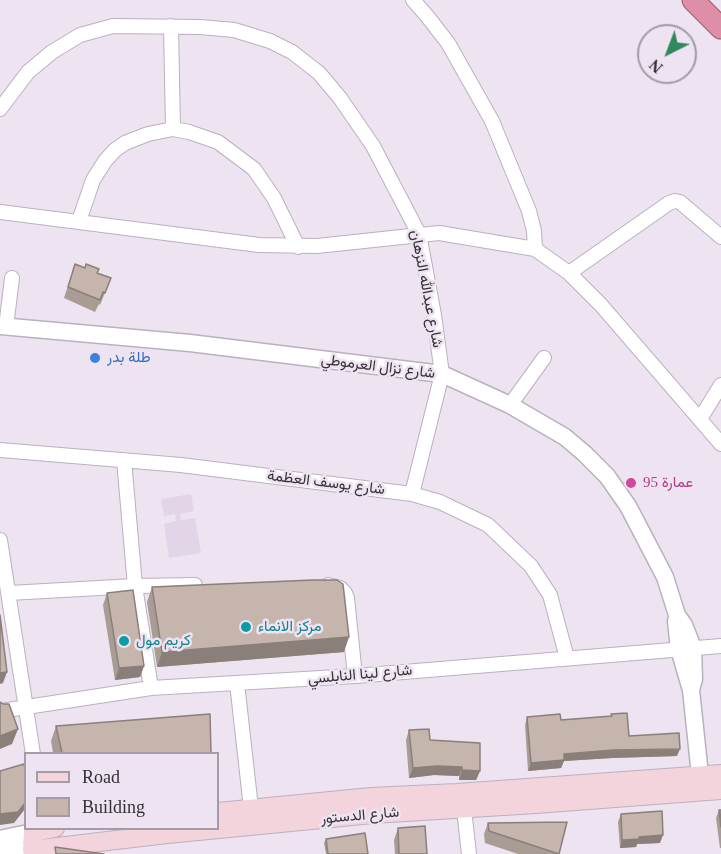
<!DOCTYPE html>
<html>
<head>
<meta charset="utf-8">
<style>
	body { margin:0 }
	#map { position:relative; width:721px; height:854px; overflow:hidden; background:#ede3f1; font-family:"Times New Roman",serif }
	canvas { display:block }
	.legend { position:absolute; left:24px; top:752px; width:195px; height:78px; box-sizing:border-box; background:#ede3f1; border:2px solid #a39ba6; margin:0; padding:8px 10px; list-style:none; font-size:18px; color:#343036 }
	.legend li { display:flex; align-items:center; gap:12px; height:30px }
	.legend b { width:30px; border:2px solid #a39ba6 }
	.north { position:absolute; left:637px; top:24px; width:60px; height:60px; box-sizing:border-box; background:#ede3f1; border:2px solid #a39ba6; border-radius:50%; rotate:222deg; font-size:16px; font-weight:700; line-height:24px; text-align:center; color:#343036 }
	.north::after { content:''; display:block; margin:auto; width:21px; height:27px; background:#30885c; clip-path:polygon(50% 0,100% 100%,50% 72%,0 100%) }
</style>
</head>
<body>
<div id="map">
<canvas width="721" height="854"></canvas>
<ul class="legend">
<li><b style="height:8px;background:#f3d4dd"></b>Road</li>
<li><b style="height:16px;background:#c5b5ad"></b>Building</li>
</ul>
<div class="north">N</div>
</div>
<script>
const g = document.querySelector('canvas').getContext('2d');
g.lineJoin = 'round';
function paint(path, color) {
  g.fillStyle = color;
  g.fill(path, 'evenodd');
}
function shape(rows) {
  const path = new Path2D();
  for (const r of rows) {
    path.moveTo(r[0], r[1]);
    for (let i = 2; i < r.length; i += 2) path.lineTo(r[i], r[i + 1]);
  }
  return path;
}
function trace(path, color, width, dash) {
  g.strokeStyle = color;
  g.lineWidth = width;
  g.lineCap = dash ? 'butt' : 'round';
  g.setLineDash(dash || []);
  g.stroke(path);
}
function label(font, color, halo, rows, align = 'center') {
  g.font = font + ' "Times New Roman",Vazirmatn,serif';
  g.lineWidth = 5;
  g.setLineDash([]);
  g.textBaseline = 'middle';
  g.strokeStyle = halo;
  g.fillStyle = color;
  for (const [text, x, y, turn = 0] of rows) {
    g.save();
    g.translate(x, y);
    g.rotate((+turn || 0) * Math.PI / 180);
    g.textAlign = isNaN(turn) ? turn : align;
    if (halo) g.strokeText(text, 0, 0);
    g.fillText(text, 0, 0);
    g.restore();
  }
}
paint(shape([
	[191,494,194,511,180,514,181,520,195,518,201,553,169,558,164,524,176,521,175,514,164,516,161,499]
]), '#e3d5e8');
const minor = shape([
	[413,0,427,16,448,43,492,121,529,211,534,231,535,249],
	[171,26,173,129],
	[0,109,28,72,52,52,80,35,113,26,200,27,234,30,270,41,292,52,319,73,340,98,373,146,419,234,434,315,442,374,412,494],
	[0,212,259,245,317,246,439,233,535,249,569,273,601,305,721,444],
	[79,221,93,180,105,161,115,150,125,143,148,134,173,129,189,132,218,142,254,169,274,198,298,247],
	[569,273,669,203,675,201,680,202,721,237],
	[6,327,12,278],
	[510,405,544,358],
	[700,419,721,385],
	[0,450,181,465,412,494,440,502,488,525,531,566,550,595,567,658],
	[124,460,135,586,151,688],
	[0,540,33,754],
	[328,585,340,588,345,593,347,598,355,676],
	[9,593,135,586,195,585],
	[237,683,251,808],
	[0,711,151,688,355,676,721,646],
	[464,809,469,854]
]);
const tertiary = shape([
	[0,326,190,343,442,374,510,405,565,437,585,454,607,476,628,506,665,577,677,615,684,625,693,648,694,679,691,690],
	[676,621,679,649,691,690,700,775],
	[0,839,33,832],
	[0,852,32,850]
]);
const secondary = shape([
	[218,812,371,797,457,793,721,774],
	[55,828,33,832,32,850,167,834,373,814,536,804,721,790]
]);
const trunk = shape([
	[693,0,721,28]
]);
trace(minor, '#bab1be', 16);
trace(tertiary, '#bab1be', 19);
trace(secondary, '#bab1be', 20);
trace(trunk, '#9d5a70', 23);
trace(minor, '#fff', 14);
trace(tertiary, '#fff', 16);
trace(secondary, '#f3d4dd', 18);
trace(trunk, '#de8ea6', 21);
paint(shape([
	[75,264,111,278,100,305,99,304,95,312,64,298],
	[152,587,344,652,157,667,147,602],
	[107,593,144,666,140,677,115,680,103,605],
	[611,714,629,736,677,756,612,758,564,761,561,768,528,771,525,725,527,717,561,720,611,716],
	[56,726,211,753,53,753,51,741],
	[409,730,480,771,476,780,459,780,459,776,434,775,409,778,406,740],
	[719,810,721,810,721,848,720,848,716,818],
	[621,814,660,843,637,844,636,847,620,848,618,822],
	[488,823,559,854,518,854,485,843,484,834],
	[398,828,427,854,395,854,394,840],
	[326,839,368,854,326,854,324,843]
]), '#a99c95');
paint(shape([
	[349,637,344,652,157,667,162,652],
	[144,666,140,677,115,680,119,668],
	[7,672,3,683,0,684,0,673],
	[18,729,12,744,0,749,0,736],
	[680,749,677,756,612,758,564,761,561,768,528,771,531,763,564,754,614,750],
	[437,766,462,767,459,776,434,775,409,778,413,768],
	[462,770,480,771,476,780,459,780],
	[26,802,25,809,14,823,0,825,0,814],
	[663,835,660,843,637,844,636,847,620,848,622,840,639,837]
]), '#8a7f79');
const building = shape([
	[75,264,85,268,86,264,99,269,97,273,111,278,105,293,103,292,100,300,68,287,75,264],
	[313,580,337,580,343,584,349,637,162,652,152,587,313,580],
	[133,590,144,666,119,668,107,593,133,590],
	[0,615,7,672,0,673,0,615],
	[0,702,3,704,9,704,18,729,0,736,0,702],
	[627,713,629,736,679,733,680,749,614,750,564,754,564,760,531,763,527,717,560,714,561,720,612,716,611,714,627,713],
	[210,714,211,753,62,753,56,726,210,714],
	[429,729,430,740,480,743,480,771,462,770,462,767,437,766,413,768,409,730,429,729],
	[24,764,26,773,26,802,18,812,0,814,0,771,24,764],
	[719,810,721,810,721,827,719,810],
	[662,811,663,835,639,837,639,839,622,840,621,814,662,811],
	[567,822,559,854,489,831,488,823,567,822],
	[425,826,427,854,399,854,398,828,425,826],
	[365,833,368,854,328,854,326,839,365,833],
	[55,847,104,854,56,854,55,847]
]);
paint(building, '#c5b5ad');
trace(building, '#8a7f79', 1.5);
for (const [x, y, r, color] of [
	[95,358,6,"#3f7fe0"],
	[631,483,6,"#d1479c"],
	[246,627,6,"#0f9aa8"],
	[124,641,6,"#0f9aa8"]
]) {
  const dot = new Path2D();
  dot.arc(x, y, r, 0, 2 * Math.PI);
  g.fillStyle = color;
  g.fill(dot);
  trace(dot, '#ede3f1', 2);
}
label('15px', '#343036', '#ede3f1', [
	["شارع عبدالله النزهان",426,289,79],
	["شارع نزال العرموطي",378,367,7],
	["شارع يوسف العظمة",326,483,7],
	["شارع لينا النابلسي",360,675,-5],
	["شارع الدستور",360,816,-5]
]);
label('15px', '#366cbe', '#ede3f1', [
	["طلة بدر",107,358]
], 'left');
label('15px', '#b23c85', '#ede3f1', [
	["عمارة 95",643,483]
], 'left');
label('15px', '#0d838f', '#ede3f1', [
	["مركز الانماء",258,627],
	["كريم مول",136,641]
], 'left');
</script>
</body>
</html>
